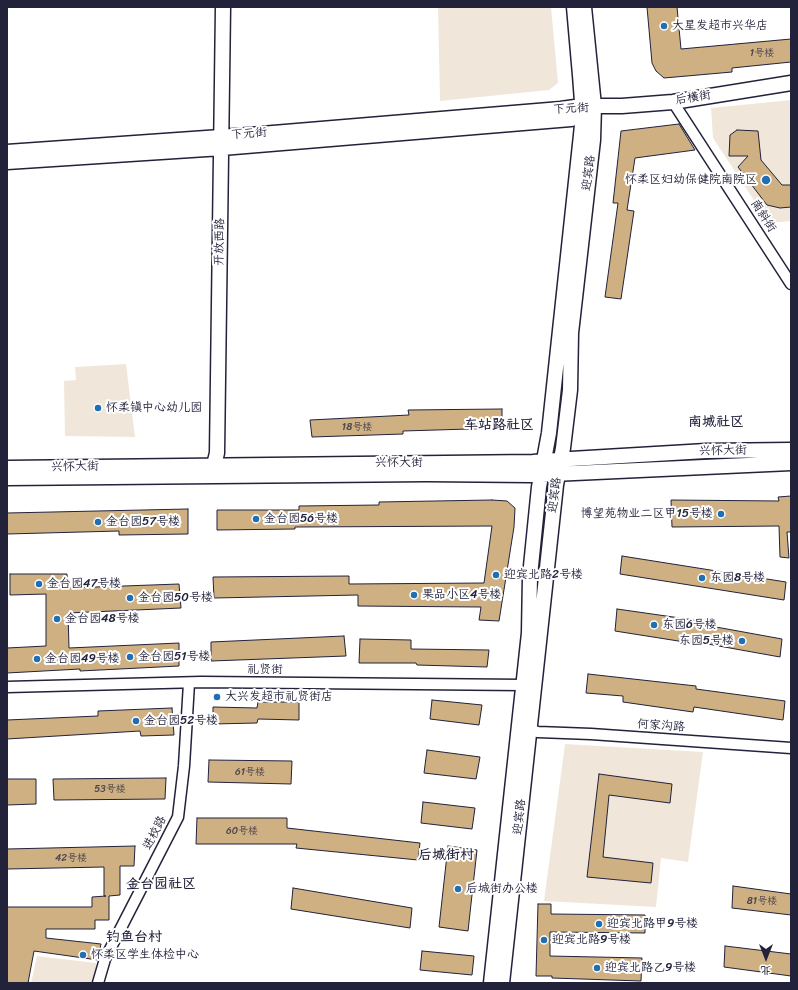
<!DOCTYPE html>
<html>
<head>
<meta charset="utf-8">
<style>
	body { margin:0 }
	#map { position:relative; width:798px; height:990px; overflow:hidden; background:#fff; font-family:Sriracha,"LXGW WenKai TC",sans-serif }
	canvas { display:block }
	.frame { position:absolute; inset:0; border:8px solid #22223b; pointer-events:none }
	.north { position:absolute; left:746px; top:938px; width:40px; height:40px; -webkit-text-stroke:3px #fff; paint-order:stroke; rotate:180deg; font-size:11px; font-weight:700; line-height:16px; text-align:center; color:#22223b }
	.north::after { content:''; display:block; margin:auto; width:14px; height:18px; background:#22223b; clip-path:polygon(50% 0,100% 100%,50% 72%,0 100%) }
</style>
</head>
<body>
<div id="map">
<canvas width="798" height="990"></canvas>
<div class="frame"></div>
<div class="north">北</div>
</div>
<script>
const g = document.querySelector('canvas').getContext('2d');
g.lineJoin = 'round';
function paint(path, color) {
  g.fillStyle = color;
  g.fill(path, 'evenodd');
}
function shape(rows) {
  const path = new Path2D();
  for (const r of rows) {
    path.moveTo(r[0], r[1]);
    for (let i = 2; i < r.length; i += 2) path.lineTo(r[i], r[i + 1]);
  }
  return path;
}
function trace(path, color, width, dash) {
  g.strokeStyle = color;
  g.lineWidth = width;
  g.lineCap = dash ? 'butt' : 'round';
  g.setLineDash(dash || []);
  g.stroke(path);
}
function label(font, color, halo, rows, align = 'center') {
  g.font = font + ' Sriracha,"LXGW WenKai TC",sans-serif';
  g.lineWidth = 4;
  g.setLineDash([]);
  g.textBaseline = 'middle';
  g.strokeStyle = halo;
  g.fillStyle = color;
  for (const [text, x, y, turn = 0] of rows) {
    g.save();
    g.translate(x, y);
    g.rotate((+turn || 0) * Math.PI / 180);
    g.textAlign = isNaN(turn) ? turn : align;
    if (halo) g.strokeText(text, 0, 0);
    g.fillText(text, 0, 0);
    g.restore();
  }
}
paint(shape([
	[438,7,551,7,558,83,549,90,440,101],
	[791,100,791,221,769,223,713,138,711,108],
	[126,364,135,437,65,436,64,381,76,380,75,367],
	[565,744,703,752,688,862,661,858,656,907,544,901],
	[37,956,96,963,96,978,95,983,31,983]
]), '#f0e7da');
const building = shape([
	[647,7,677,7,681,49,791,39,791,62,732,68,732,72,664,78,656,71,652,63,647,7],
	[679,124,695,150,635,158,627,210,634,211,621,299,605,297,618,203,613,203,621,131,679,124],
	[737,130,758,131,761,160,782,185,791,185,791,207,780,208,767,205,738,167,748,156,729,156,730,135,737,130],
	[502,409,502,428,403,431,403,434,312,437,310,420,409,415,408,410,502,409],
	[791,496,791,532,787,532,789,558,780,557,779,526,672,527,671,500,779,501,778,497,791,496],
	[492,500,507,501,515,508,514,527,499,621,479,620,481,607,358,606,358,595,214,598,213,577,349,576,349,584,484,583,492,526,295,527,295,529,217,530,217,510,299,510,299,506,379,505,379,502,492,500],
	[188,509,188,534,119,535,119,531,7,534,7,513,188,509],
	[622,556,786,582,784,600,620,574,622,556],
	[10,574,67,574,68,588,179,584,181,608,68,613,69,648,179,643,179,666,80,671,80,669,7,673,7,648,46,646,46,594,10,595,10,574],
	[617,609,694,620,694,623,782,639,780,657,691,641,691,643,615,631,617,609],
	[344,636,346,656,211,661,211,642,344,636],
	[360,639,411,640,411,649,489,650,487,667,417,665,416,663,359,663,360,639],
	[588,674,696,686,696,689,785,701,783,720,694,707,693,712,623,702,623,696,586,693,588,674],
	[432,700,482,705,479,725,430,719,432,700],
	[258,702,299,702,299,720,258,719,257,723,213,724,213,707,257,708,258,702],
	[172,708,174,735,141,736,140,731,7,739,7,720,98,716,98,711,172,708],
	[427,750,480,757,476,779,424,773,427,750],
	[209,760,292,761,291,784,208,782,209,760],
	[599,774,672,784,670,803,609,795,603,857,653,863,651,883,587,877,599,774],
	[166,778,165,799,54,800,53,779,166,778],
	[7,779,36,779,36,804,7,805,7,779],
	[423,802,475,808,472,829,421,823,423,802],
	[197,818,287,818,287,828,420,843,418,860,296,848,297,844,196,844,197,818],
	[135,846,134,866,120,866,120,895,109,896,109,920,95,920,95,929,46,929,46,938,101,944,98,960,34,951,28,983,7,983,7,907,92,907,92,897,106,896,104,896,104,867,7,869,7,849,135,846],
	[448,846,477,850,468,931,439,927,448,846],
	[733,886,791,894,791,915,732,908,733,886],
	[293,888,412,908,410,928,291,909,293,888],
	[538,904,551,904,551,914,645,915,645,933,550,932,550,956,642,958,641,981,552,978,552,976,536,976,538,904],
	[725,946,791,954,791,976,724,967,725,946],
	[422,951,474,956,472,975,420,970,422,951]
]);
paint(building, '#ceb082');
trace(building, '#22223b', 1);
const street = shape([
	[673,102,791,284],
	[7,687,201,682,523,685],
	[529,730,538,732,591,734,791,748],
	[98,983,105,959,178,817,184,766,189,683]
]);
const secondary = shape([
	[7,152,249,135,561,109,582,106,622,106,673,102,791,83],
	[7,162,222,148,571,119,583,115,589,110],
	[7,468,533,462,571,459,706,451,791,450],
	[210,473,214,465,217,453,223,7],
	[7,478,426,474,531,475,791,463],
	[491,983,529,633,530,576,539,487,549,433,581,135,583,115,580,75,574,7],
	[502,983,556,485,563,448,570,390,571,333,593,140,594,106,584,7]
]);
trace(street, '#22223b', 13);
trace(secondary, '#22223b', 17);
trace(street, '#fff', 10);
trace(secondary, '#fff', 14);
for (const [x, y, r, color] of [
	[664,26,4,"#1f6fb2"],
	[766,180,5,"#1f6fb2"],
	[98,408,4,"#1f6fb2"],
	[721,514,4,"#1f6fb2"],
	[256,519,4,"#1f6fb2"],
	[98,522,4,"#1f6fb2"],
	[496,575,4,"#1f6fb2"],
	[702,578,4,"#1f6fb2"],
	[39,584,4,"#1f6fb2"],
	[414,595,4,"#1f6fb2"],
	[130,598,4,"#1f6fb2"],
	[57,619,4,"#1f6fb2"],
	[654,625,4,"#1f6fb2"],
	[742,641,4,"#1f6fb2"],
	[130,657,4,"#1f6fb2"],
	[37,659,4,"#1f6fb2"],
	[217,697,4,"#1f6fb2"],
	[136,721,4,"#1f6fb2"],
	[458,889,4,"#1f6fb2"],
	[599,924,4,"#1f6fb2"],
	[544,940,4,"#1f6fb2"],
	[83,955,4,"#1f6fb2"],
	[597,968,4,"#1f6fb2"]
]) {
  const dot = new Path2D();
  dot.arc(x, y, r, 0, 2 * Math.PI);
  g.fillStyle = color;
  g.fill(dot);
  trace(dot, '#fff', 1.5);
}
label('10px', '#4d464d', null, [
	["1号楼",762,53],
	["18号楼",357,427],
	["61号楼",250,772],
	["53号楼",110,789],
	["60号楼",242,831],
	["42号楼",71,858],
	["81号楼",762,901]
]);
label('12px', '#22223b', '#fff', [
	["大星发超市兴华店",672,26],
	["怀柔区妇幼保健院南院区",757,180,"right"],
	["怀柔镇中心幼儿园",106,408],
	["博望苑物业二区甲15号楼",713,514,"right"],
	["金台园56号楼",264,519],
	["金台园57号楼",106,522],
	["迎宾北路2号楼",504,575],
	["东园8号楼",710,578],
	["金台园47号楼",47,584],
	["果品小区4号楼",422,595],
	["金台园50号楼",138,598],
	["金台园48号楼",65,619],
	["东园6号楼",662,625],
	["东园5号楼",734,641,"right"],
	["金台园51号楼",138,657],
	["金台园49号楼",45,659],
	["大兴发超市礼贤街店",225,697],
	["金台园52号楼",144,721],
	["后城街办公楼",466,889],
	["迎宾北路甲9号楼",607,924],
	["迎宾北路9号楼",552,940],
	["怀柔区学生体检中心",91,955],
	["迎宾北路乙9号楼",605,968]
], 'left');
label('12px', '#22223b', '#fff', [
	["后横街",693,98,-9],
	["下元街",571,109,-3],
	["下元街",249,134,-4],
	["迎宾路",589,173,-83],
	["南斜街",763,216,57],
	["开放西路",220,242,-89],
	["兴怀大街",723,451,-1],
	["兴怀大街",399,463],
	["兴怀大街",75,467,-1],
	["迎宾路",555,495,-83],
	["礼贤街",265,670],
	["何家沟路",661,726,4],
	["迎宾路",520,817,-84],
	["进校路",155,833,-63]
]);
label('bold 14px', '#22223b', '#fff', [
	["南城社区",716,422],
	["车站路社区",499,425],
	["后城街村",446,855],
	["金台园社区",161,884],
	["钓鱼台村",134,937]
]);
</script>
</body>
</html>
